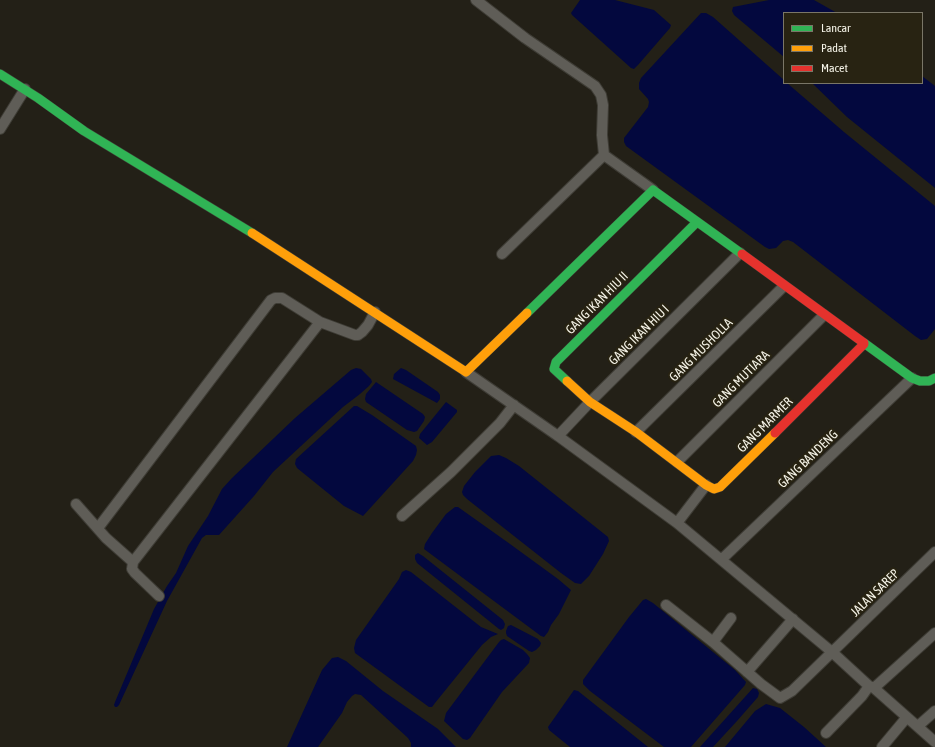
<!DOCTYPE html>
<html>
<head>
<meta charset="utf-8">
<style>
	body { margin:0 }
	#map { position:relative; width:935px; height:747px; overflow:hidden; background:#232017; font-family:"Asap Condensed",sans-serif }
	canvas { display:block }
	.legend { position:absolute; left:783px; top:12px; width:140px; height:72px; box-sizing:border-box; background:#282312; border:1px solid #7a7667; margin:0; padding:5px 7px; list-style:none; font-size:12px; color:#f4f2e6 }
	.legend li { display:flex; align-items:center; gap:8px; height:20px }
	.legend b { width:20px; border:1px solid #7a7667 }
</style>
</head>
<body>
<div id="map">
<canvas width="935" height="747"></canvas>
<ul class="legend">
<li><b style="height:5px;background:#30b455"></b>Lancar</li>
<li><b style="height:5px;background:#ff9f0a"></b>Padat</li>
<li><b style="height:5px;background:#e5322d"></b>Macet</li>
</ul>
</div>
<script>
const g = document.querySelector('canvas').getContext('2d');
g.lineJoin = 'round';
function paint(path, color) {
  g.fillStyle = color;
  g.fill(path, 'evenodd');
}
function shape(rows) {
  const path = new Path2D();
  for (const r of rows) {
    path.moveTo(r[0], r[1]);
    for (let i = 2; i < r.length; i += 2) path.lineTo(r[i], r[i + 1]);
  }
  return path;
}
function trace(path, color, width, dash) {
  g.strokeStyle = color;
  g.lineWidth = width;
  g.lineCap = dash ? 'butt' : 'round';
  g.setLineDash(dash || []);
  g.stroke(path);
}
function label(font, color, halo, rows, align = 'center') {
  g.font = font + ' "Asap Condensed",sans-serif';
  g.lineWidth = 4;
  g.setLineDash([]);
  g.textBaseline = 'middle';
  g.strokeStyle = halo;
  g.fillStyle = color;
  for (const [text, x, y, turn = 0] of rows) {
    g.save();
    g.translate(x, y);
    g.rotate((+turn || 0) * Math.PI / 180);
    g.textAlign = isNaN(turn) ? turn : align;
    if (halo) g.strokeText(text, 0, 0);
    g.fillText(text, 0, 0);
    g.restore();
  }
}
paint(shape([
	[580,0,615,0,654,10,671,25,670,28,638,65,634,69,631,68,572,15,571,13],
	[769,0,814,0,837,13,784,13,784,57,734,15,732,11,733,7],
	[701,13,706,13,713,17,784,80,784,83,787,83,844,132,935,206,935,329,927,339,921,340,915,336,793,242,788,240,783,241,776,248,769,249,765,247,626,146,624,142,624,138,648,107,649,102,648,99,639,89,639,83,641,78],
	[922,76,935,86,935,188,847,117,812,83,922,83],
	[356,368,361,369,371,379,372,382,369,386,360,394,343,407,273,472,254,496,219,535,206,535,202,538,167,601,119,705,117,707,115,707,114,705,115,702,154,609,167,586,176,573,188,546,208,516,222,489,232,478,295,418,351,370],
	[401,368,406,370,438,392,440,395,440,399,437,403,393,379,394,374],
	[376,382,423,414,425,417,424,421,417,431,414,432,407,430,366,402,365,399,366,394],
	[446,402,457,410,457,412,432,442,427,445,419,438,420,434],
	[354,406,357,406,372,415,416,446,417,450,416,455,413,461,363,516,344,506,297,468,295,464,296,459],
	[499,455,506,458,519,466,608,537,609,541,603,554,589,576,581,584,575,583,561,573,467,499,463,495,462,492,464,486,475,472,491,456],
	[455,507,458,507,510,544,558,579,571,590,559,614,551,625,548,632,544,637,541,636,424,549,425,544,432,533,446,514],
	[418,553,423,556,503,620,505,624,504,628,501,630,499,629,417,563,415,559,415,555],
	[406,570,411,572,481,627,498,634,491,637,482,645,435,703,432,707,429,707,355,653,354,648,356,640,399,579,402,572],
	[646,599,653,603,735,670,746,682,745,685,691,747,664,747,590,691,583,684,583,680,629,617,643,600],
	[511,625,538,639,541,643,540,646,536,650,532,652,529,651,507,636,506,633,506,631,508,626],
	[504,639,523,650,527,654,530,658,529,663,502,692,470,738,467,740,463,739,444,721,446,713,499,642,501,640],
	[338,657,346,661,383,691,438,729,456,747,411,747,411,743,408,738,361,695,355,694,352,696,347,702,342,713,318,747,287,747,322,670,332,658],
	[753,688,757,689,759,693,758,697,737,721,713,747,700,747],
	[574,690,578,691,648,747,570,747,549,730,548,727],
	[766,704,780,708,804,727,826,747,725,747,755,711]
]), '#03083e');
const street = shape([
	[476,0,525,38,595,86,601,95,603,105,602,135,604,155,653,190],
	[0,129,25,89],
	[502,254,604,155],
	[466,372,558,436,677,523,832,652,869,686,874,688,935,742],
	[636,432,784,286],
	[558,436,590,402,740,253],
	[677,462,824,315],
	[76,504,106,538,133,562],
	[402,516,451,472,500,423,514,405],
	[677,523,706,485],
	[98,528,271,300,275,298,282,298,320,322,355,335,358,335,362,332,368,325,375,312],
	[722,559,912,378],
	[159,596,135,573,132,569,133,562,320,322],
	[666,605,713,642,761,684,780,698,792,691,935,552],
	[713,642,731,618],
	[747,672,793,619],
	[874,688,935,633],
	[918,726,935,711],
	[826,733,862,696,869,686],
	[882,747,907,717]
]);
const fast = shape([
	[0,74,38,98,84,131,252,233],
	[527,313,653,190,742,254],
	[864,343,912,378,920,381,929,381,935,378],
	[567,381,554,369,556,362,697,222]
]);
const slow = shape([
	[252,233,466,372,527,313],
	[567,381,590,402,636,432,706,485,714,489,720,487,775,433]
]);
const jam = shape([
	[742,254,864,343],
	[775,433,864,344]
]);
trace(street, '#3e3c35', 12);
trace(fast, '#3e3c35', 10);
trace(slow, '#3e3c35', 10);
trace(jam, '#3e3c35', 10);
trace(street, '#5f5d57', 10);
trace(fast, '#30b455', 9);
trace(slow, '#ff9f0a', 9);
trace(jam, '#e5322d', 9);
label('13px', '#f4f2e6', '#282312', [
	["GANG IKAN HIU II",597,303,-45],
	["GANG IKAN HIU I",639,335,-45],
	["GANG MUSHOLLA",701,350,-45],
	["GANG MUTIARA",741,379,-45],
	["GANG MARMER",765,425,-45],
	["GANG BANDENG",808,459,-44],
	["JALAN SAREP",875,593,-44]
]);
</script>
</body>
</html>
